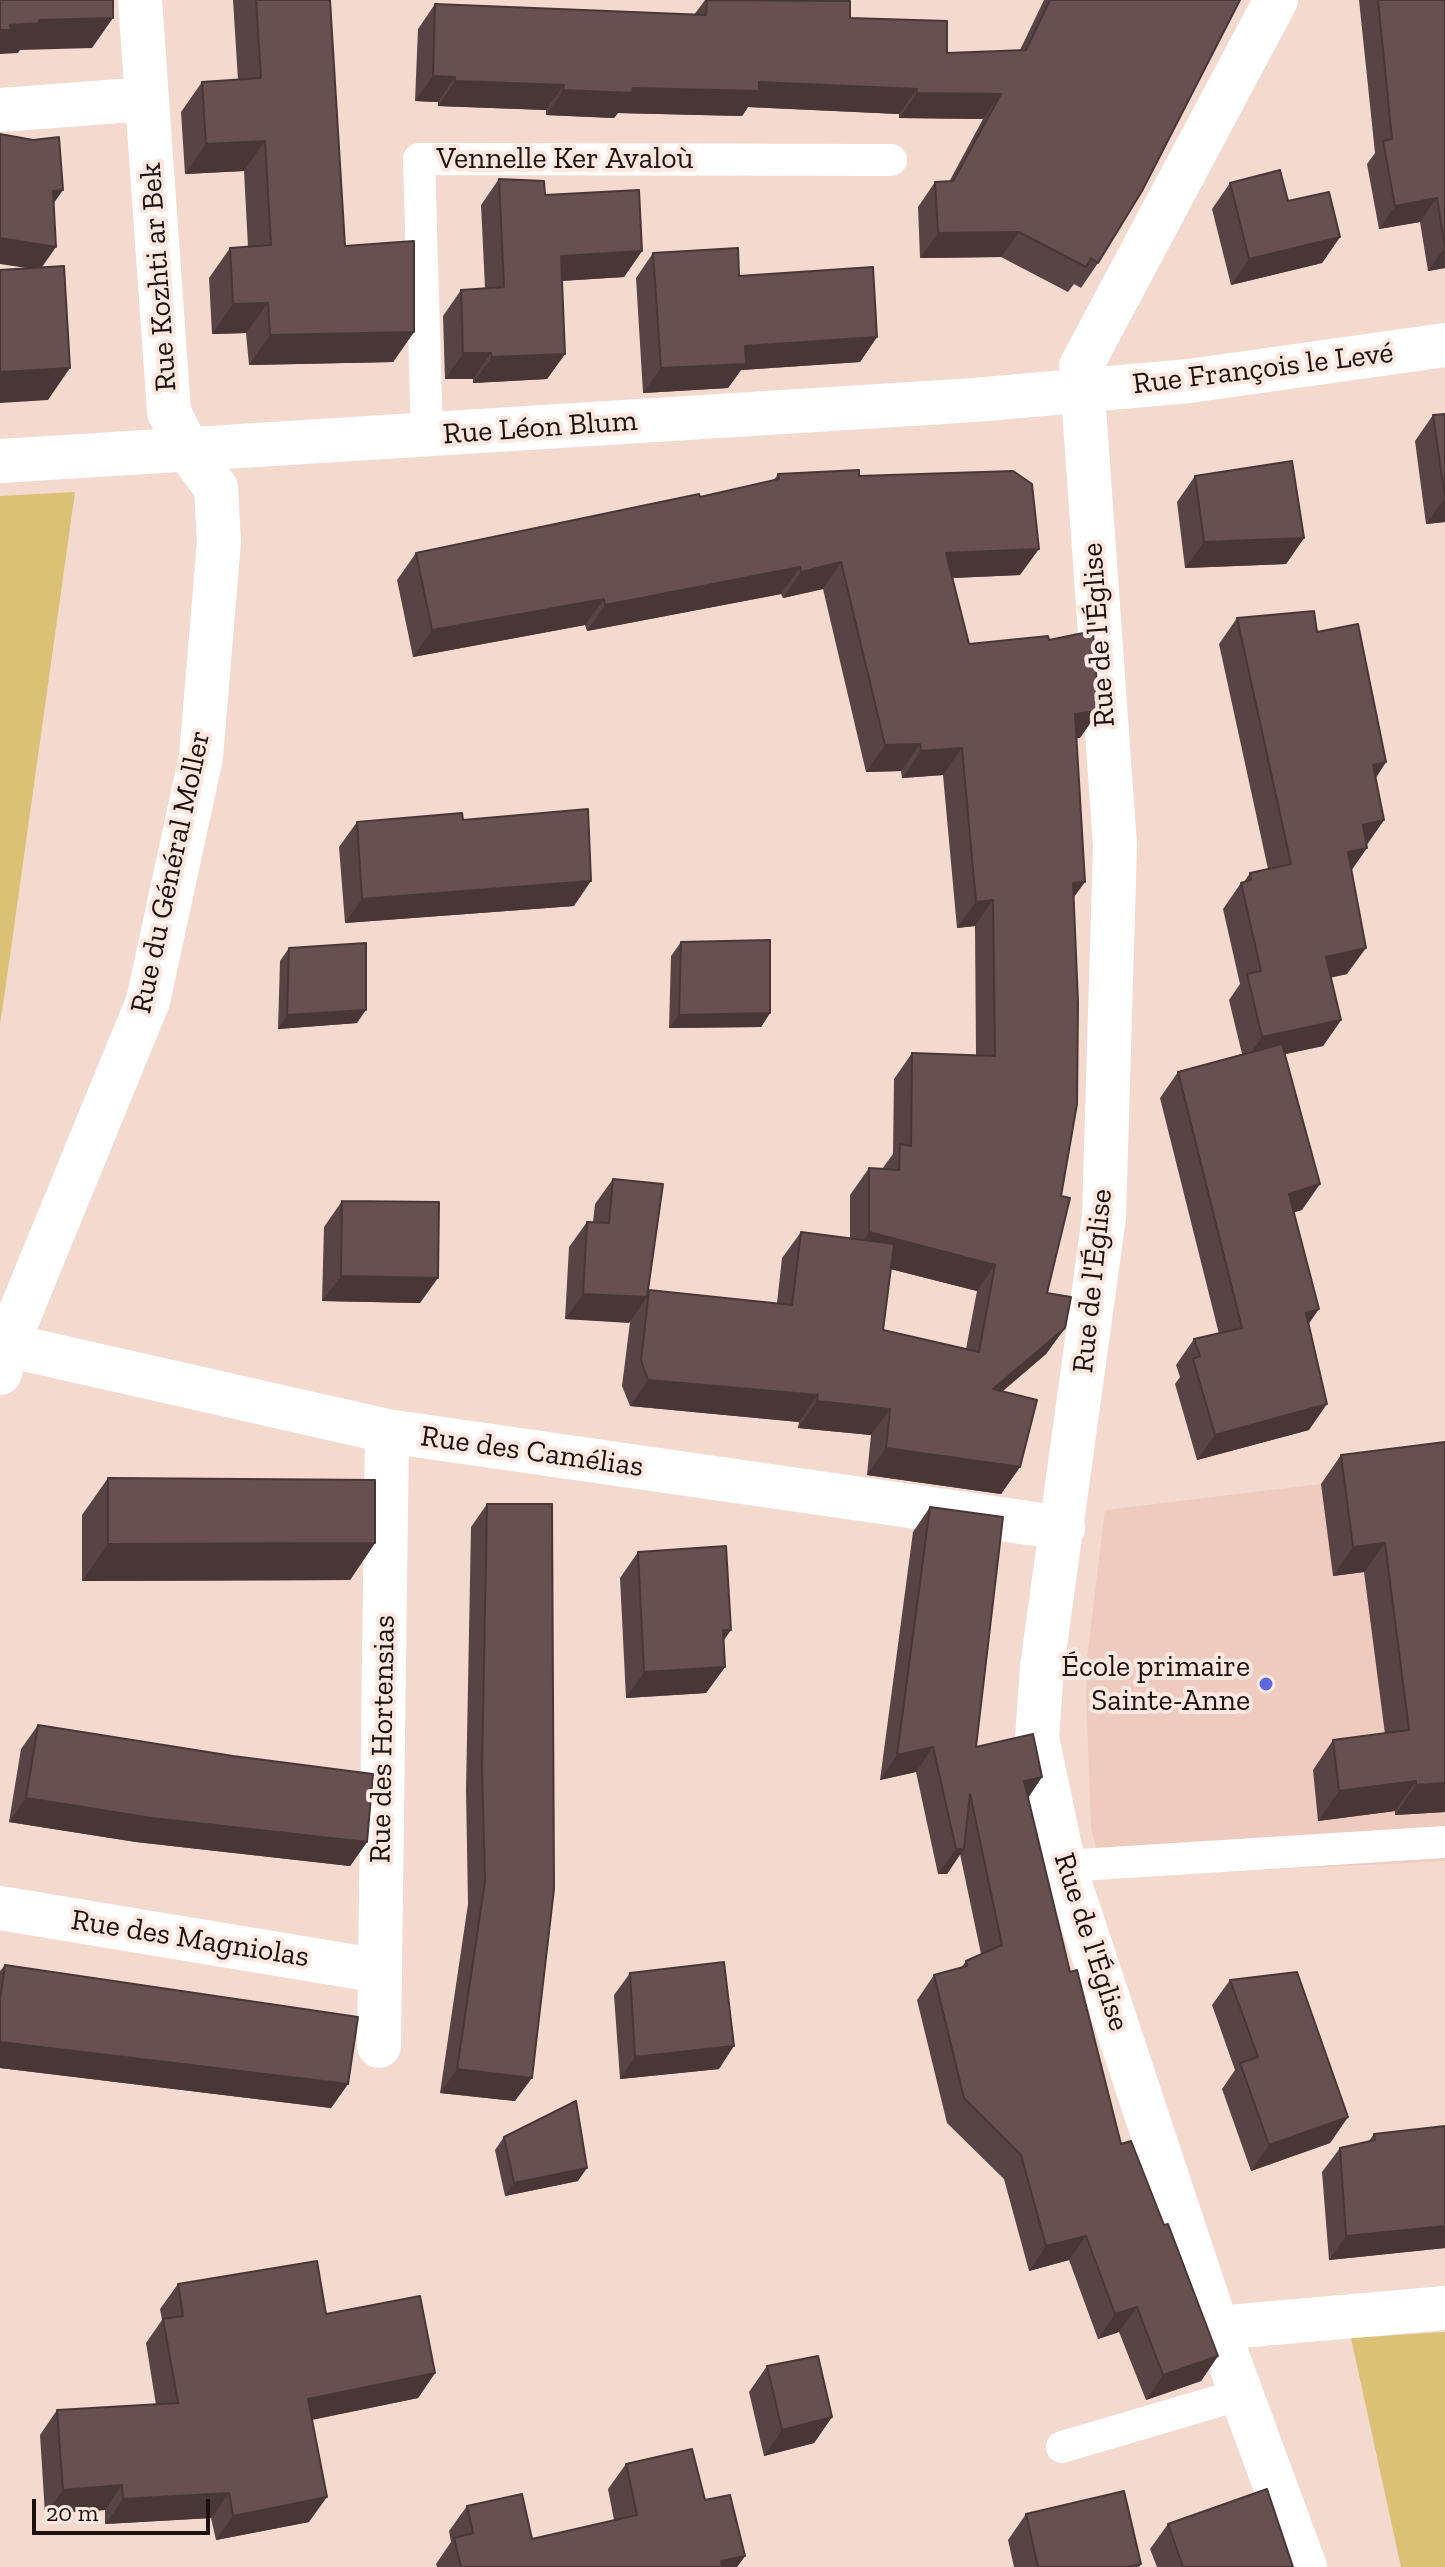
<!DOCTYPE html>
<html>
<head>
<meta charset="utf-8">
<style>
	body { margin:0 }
	#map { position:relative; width:1445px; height:2567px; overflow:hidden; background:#f4d9cf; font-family:"Zilla Slab",serif }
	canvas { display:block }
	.scale { position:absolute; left:32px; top:2499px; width:178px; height:36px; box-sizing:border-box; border:4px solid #1b110e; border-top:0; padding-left:10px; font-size:24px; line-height:28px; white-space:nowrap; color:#1b110e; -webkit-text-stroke:6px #fee7df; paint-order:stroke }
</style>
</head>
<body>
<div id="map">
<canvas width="1445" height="2567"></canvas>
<div class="scale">20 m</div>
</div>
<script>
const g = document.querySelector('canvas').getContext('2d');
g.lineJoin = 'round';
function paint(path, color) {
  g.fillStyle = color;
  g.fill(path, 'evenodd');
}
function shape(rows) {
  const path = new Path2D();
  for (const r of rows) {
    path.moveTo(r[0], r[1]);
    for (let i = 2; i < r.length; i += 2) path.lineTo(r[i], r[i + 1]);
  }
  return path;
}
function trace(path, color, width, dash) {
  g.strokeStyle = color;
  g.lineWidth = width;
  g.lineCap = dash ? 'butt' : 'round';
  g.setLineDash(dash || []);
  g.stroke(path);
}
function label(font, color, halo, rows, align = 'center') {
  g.font = font + ' "Zilla Slab",serif';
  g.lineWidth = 8;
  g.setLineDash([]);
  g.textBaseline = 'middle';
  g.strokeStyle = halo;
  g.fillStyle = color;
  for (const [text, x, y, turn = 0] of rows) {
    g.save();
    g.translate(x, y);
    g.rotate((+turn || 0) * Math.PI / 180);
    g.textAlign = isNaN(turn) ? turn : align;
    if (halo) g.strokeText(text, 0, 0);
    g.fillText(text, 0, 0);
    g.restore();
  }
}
paint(shape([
	[1445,1469,1445,1861,1103,1878,1091,1827,1086,1694,1088,1650,1105,1510]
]), '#eecbbe');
paint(shape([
	[75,492,6,984,0,1024,0,496],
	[1445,2332,1445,2567,1401,2567,1351,2338]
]), '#dac175');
trace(shape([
	[427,435,419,159,891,160],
	[1064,1866,1445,1842],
	[1062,2447,1242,2394]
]), '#fff', 32);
trace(shape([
	[140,0,169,412,188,450],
	[1276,0,1081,366,1115,845,1104,1217,1042,1667,1037,1738,1064,1866,1217,2328,1305,2567],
	[0,110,146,99],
	[7,1345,387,1431,1063,1528],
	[0,1908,380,1971],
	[379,2046,387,1431],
	[1217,2328,1445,2308]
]), '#fff', 44);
trace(shape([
	[0,461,975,400,1189,381,1445,345],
	[0,1373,7,1345,148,1001,201,757,219,542,216,488,188,450]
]), '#fff', 44);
paint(shape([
	[233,0,330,0,345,246,414,332,393,362,249,365,246,333,212,334,209,278,230,248,248,247,244,171,185,174,181,112,202,82,238,80],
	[705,0,815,0,850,18,947,53,1020,50,1044,0,1240,0,1098,263,1081,288,1074,284,1068,292,1001,257,920,258,918,207,935,182,949,182,983,119,899,118,899,114,748,107,742,116,618,113,614,118,546,115,546,110,438,106,438,102,415,101,418,29,435,4,694,15],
	[1359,0,1445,0,1445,268,1428,271,1420,222,1379,229,1367,164,1375,153],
	[499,179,545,195,642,251,624,277,562,281,565,354,547,379,473,383,473,379,445,379,443,316,461,290,485,288,481,205],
	[1230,183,1288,201,1340,237,1322,263,1231,285,1212,209],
	[653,253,739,276,877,337,860,362,741,370,728,388,643,393,636,278],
	[1445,414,1445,522,1426,524,1415,441,1433,415],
	[778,474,859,476,1020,575,953,578,969,644,1049,640,1080,738,1076,738,1074,897,1061,1196,1047,1293,1065,1328,1046,1354,1003,1391,1020,1467,1001,1494,867,1475,871,1435,798,1428,799,1422,630,1406,622,1386,630,1322,565,1319,569,1247,587,1222,593,1222,595,1204,613,1179,648,1291,777,1303,782,1258,801,1232,850,1238,850,1195,869,1168,882,1169,893,1154,894,1079,912,1053,976,1055,975,926,957,928,943,775,902,778,901,771,866,772,823,589,783,598,781,594,587,631,585,625,413,657,397,580,416,553,700,497,774,480],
	[891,1269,977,1291,966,1349,883,1330],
	[1195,476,1304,538,1286,564,1185,568,1177,502],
	[1237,618,1317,632,1386,762,1376,778,1384,820,1366,845,1351,871,1347,974,1331,977,1341,1020,1323,1046,1285,1054,1302,1210,1294,1212,1309,1324,1309,1430,1197,1460,1175,1384,1180,1377,1176,1365,1194,1339,1219,1334,1160,1098,1178,1072,1242,1054,1229,1000,1240,984,1223,909,1241,883,1244,882,1250,873,1268,869,1219,644],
	[463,820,574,906,345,923,339,847,357,822],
	[681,942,770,1013,761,1027,669,1028,671,956],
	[289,948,357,1023,278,1029,280,961],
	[342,1201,420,1303,322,1301,324,1227],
	[1445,1442,1445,1812,1395,1815,1395,1811,1318,1821,1313,1770,1333,1740,1385,1734,1364,1572,1333,1576,1321,1484,1341,1455],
	[108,1478,375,1543,350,1580,82,1581,82,1515],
	[487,1504,515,2101,440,2093,468,1904,466,1790,471,1527],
	[930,1507,976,1747,1042,1777,1028,1798,1070,1972,1121,2144,1164,2225,1218,2356,1201,2381,1146,2400,1119,2332,1098,2339,1069,2260,1029,2271,1004,2179,947,2123,917,2000,934,1975,961,1968,966,1961,981,1954,960,1854,947,1874,938,1874,916,1772,880,1780,913,1532],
	[638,1552,723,1641,725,1667,706,1693,626,1698,620,1578],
	[38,1725,367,1842,350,1866,136,1842,9,1822,21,1749],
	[5,1965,348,2084,331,2108,0,2068,0,1971],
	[630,1973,719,2069,620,2079,614,1995],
	[1230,1980,1348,2117,1330,2143,1251,2171,1222,2089,1235,2070,1212,2005],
	[1445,2126,1445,2248,1329,2260,1322,2172,1340,2148,1369,2141,1374,2134],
	[504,2137,578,2181,505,2196,495,2150],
	[178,2284,326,2314,435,2373,418,2398,312,2420,309,2522,216,2540,211,2518,105,2524,105,2510,45,2514,40,2435,57,2410,156,2405,146,2343,162,2320,160,2309],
	[767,2366,832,2417,814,2443,764,2456,749,2392],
	[626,2464,705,2500,745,2556,737,2567,437,2567,436,2564,451,2542,449,2531,467,2506,532,2539,614,2520,608,2489],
	[1026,2514,1141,2564,1139,2567,1014,2567,1008,2540],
	[1168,2524,1293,2567,1157,2567,1150,2549]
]), '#594445');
paint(shape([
	[113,18,92,48,20,50,18,53,0,54,0,30,10,25,39,20],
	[433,76,455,77,438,102,415,101],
	[455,81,564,85,546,110,438,106],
	[759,82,917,89,899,114,748,107,742,116,618,113,614,118,546,115,563,90],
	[917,93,1001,94,983,119,899,118],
	[265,141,244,171,185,174,206,144],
	[63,190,47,213,53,191],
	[1437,198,1420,222,1379,229,1395,206],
	[1019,232,1001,257,920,258,938,233],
	[1340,237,1322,263,1231,285,1249,259],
	[0,238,56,247,40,270,0,264],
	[1444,248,1445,268,1428,271],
	[642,251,624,277,542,282,561,256],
	[268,303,246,333,212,334,233,304],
	[414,332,393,362,249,365,270,335],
	[877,337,860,362,741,370,728,388,643,393,661,368,745,346],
	[463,353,491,353,473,379,445,379],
	[565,354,547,379,473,383,492,357],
	[70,368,48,400,0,403,0,372],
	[1445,498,1445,522,1426,524],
	[1304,538,1286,564,1185,568,1204,542],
	[1039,549,1020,575,928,579,946,553],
	[841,562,823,589,783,598,801,572],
	[800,567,781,594,587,631,605,605],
	[604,599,585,625,413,657,432,630],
	[1099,711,1080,738,1056,740,1075,714],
	[920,744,901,771,866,772,885,745],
	[962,748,943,775,902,778,921,751],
	[1386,762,1368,788,1373,765],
	[1384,820,1366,846,1363,825],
	[1367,848,1349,874,1348,852],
	[591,881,574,906,345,923,362,899],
	[1085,882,1066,908,1073,883],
	[993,900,975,926,957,928,976,902],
	[1366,948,1347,974,1308,983,1326,957],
	[366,1010,357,1023,278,1029,287,1015],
	[770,1013,761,1027,669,1028,679,1015],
	[1341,1020,1323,1046,1244,1063,1262,1037],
	[1320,1184,1302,1210,1271,1219,1289,1194],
	[869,1232,995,1265,977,1291,851,1259],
	[341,1276,438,1278,420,1303,322,1301],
	[583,1294,647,1297,629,1323,565,1319],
	[1319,1309,1301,1335,1306,1313],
	[1065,1328,1046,1354,974,1415,993,1389],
	[648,1380,818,1395,799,1422,630,1406],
	[817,1401,890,1409,871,1435,798,1428],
	[1327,1404,1309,1430,1197,1460,1215,1435],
	[886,1448,1020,1467,1001,1494,867,1475],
	[375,1543,350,1580,82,1581,108,1544],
	[1385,1543,1364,1572,1333,1576,1353,1547],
	[723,1630,731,1630,713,1656],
	[725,1667,706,1693,626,1698,644,1672],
	[933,1747,916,1772,880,1780,897,1755],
	[1042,1777,1025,1802,1024,1781],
	[1416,1781,1395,1811,1318,1821,1339,1791],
	[1445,1783,1445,1812,1395,1815,1416,1785],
	[26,1798,367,1842,350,1866,136,1842,9,1822],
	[956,1849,964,1849,947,1874,938,1874],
	[0,2042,348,2084,331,2108,0,2068],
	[734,2046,719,2069,620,2079,635,2057],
	[457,2069,532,2078,515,2101,440,2093],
	[1348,2117,1330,2143,1251,2171,1269,2145],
	[587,2168,578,2181,505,2196,514,2183],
	[1445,2226,1445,2248,1329,2260,1346,2236],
	[1086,2236,1069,2260,1029,2271,1046,2246],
	[1137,2307,1119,2332,1098,2339,1115,2314],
	[1218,2356,1201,2381,1146,2400,1163,2375],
	[435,2373,418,2398,290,2424,308,2399],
	[832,2417,814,2443,764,2456,782,2430],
	[122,2485,105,2510,45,2514,63,2490],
	[229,2493,211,2518,105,2524,123,2499],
	[327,2497,309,2522,216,2540,233,2516],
	[745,2556,737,2567,716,2567,721,2561]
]), '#493738');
const building = shape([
	[0,0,113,0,113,18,39,20,39,23,10,25,11,30,0,30,0,0],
	[256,0,330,0,345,246,414,241,414,332,270,335,268,303,233,304,230,248,271,245,265,141,206,144,202,82,261,78,256,0],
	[707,0,850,1,850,18,947,21,947,53,1026,50,1050,0,1240,0,1142,191,1098,263,1091,258,1086,267,1019,232,938,233,935,182,953,181,1001,94,917,93,917,89,759,82,759,91,633,88,632,93,563,90,564,85,455,81,455,77,433,76,435,4,706,15,707,0],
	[1378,0,1445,0,1445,248,1437,198,1395,206,1383,141,1392,139,1378,0],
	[0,134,33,140,59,137,63,190,53,191,56,247,0,238,0,134],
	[1280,170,1288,201,1329,192,1340,237,1249,259,1230,183,1280,170],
	[499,179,544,181,545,195,639,190,642,251,561,256,565,354,492,357,491,353,463,353,461,290,504,287,499,179],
	[738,248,739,276,873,267,877,337,745,346,746,364,661,368,653,253,738,248],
	[64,266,70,368,0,372,0,270,64,266],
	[1445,414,1445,498,1433,415,1445,414],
	[1292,461,1304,538,1204,542,1195,476,1292,461],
	[859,470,859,476,1013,471,1032,484,1039,549,946,553,969,644,1048,636,1049,640,1093,631,1099,711,1075,714,1085,882,1073,883,1078,1002,1077,1104,1061,1196,1070,1198,1047,1293,1071,1297,1065,1328,993,1389,1037,1400,1020,1467,886,1448,890,1409,817,1401,818,1395,648,1380,641,1360,649,1290,792,1305,801,1232,894,1244,883,1330,979,1352,995,1265,869,1232,869,1168,899,1170,900,1144,911,1146,912,1053,995,1056,993,900,976,902,962,748,921,751,920,744,885,745,841,562,801,572,800,567,605,605,604,599,432,630,416,553,699,494,700,497,779,479,778,474,859,470],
	[1314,611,1317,632,1358,624,1386,762,1373,765,1384,820,1363,825,1367,848,1348,852,1366,948,1326,957,1341,1020,1262,1037,1247,974,1261,971,1241,883,1251,880,1250,873,1291,864,1237,618,1314,611],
	[588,809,591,881,362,899,357,822,462,813,463,820,588,809],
	[770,940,770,1013,679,1015,681,942,770,940],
	[366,943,366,1010,287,1015,289,948,366,943],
	[1282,1044,1320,1184,1289,1194,1319,1309,1306,1313,1327,1404,1215,1435,1193,1359,1200,1356,1194,1339,1242,1328,1178,1072,1282,1044],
	[613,1179,663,1184,647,1297,583,1294,587,1222,609,1223,613,1179],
	[342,1201,439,1202,438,1278,341,1276,342,1201],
	[1445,1442,1445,1783,1416,1785,1416,1781,1339,1791,1333,1740,1409,1730,1385,1543,1353,1547,1341,1455,1445,1442],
	[108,1478,375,1480,375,1543,108,1544,108,1478],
	[487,1504,552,1504,554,1889,532,2078,457,2069,485,1881,482,1767,487,1504],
	[930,1507,1003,1517,976,1747,1033,1734,1042,1777,1024,1781,1070,1972,1077,1970,1121,2144,1131,2141,1164,2225,1168,2224,1218,2356,1163,2375,1137,2307,1115,2314,1086,2236,1046,2246,1021,2155,964,2098,934,1975,967,1966,966,1961,1002,1945,970,1794,964,1849,956,1849,933,1747,897,1755,930,1507],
	[726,1546,731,1630,723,1630,725,1667,644,1672,638,1552,726,1546],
	[38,1725,233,1756,373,1774,367,1842,152,1818,26,1798,38,1725],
	[724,1962,734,2046,635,2057,630,1973,724,1962],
	[5,1965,358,2017,348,2084,0,2042,0,2000,5,1965],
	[1297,1972,1348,2117,1269,2145,1240,2063,1258,2057,1230,1980,1297,1972],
	[576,2101,587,2168,514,2183,504,2137,576,2101],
	[1445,2126,1445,2226,1346,2236,1340,2148,1375,2140,1374,2134,1445,2126],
	[317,2261,326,2314,420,2296,435,2373,308,2399,327,2497,233,2516,229,2493,123,2499,122,2485,63,2490,57,2410,178,2403,163,2319,183,2316,178,2284,317,2261],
	[818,2356,832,2417,782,2430,767,2366,818,2356],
	[692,2449,705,2500,730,2495,745,2556,721,2561,722,2567,461,2567,454,2538,473,2533,467,2506,522,2494,532,2539,637,2515,626,2464,692,2449],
	[1267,2489,1293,2567,1183,2567,1168,2524,1267,2489],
	[1124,2491,1141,2564,1127,2567,1038,2567,1026,2514,1124,2491]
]);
paint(building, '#684f50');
trace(building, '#493738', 2);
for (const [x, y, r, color] of [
	[1266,1684,8,"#5d67df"]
]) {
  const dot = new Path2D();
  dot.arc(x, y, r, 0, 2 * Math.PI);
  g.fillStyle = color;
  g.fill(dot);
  trace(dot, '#fee7df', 3);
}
label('30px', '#1b110e', '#fee7df', [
	["Vennelle Ker Avaloù",565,159],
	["Rue Kozhti ar Bek",159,277,-94],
	["Rue François le Levé",1263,369,-7],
	["Rue Léon Blum",540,428,-4],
	["Rue de l'Église",1099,635,-94],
	["Rue du Général Moller",171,872,-78],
	["Rue de l'Église",1093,1281,-84],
	["Rue des Camélias",532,1452,8],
	["Rue des Hortensias",383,1739,-89],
	["Rue des Magniolas",190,1939,9],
	["Rue de l'Église",1091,1942,72]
]);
label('30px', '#1b110e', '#fee7df', [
	["École primaire",1250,1667],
	["Sainte-Anne",1250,1701]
], 'right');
</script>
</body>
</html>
